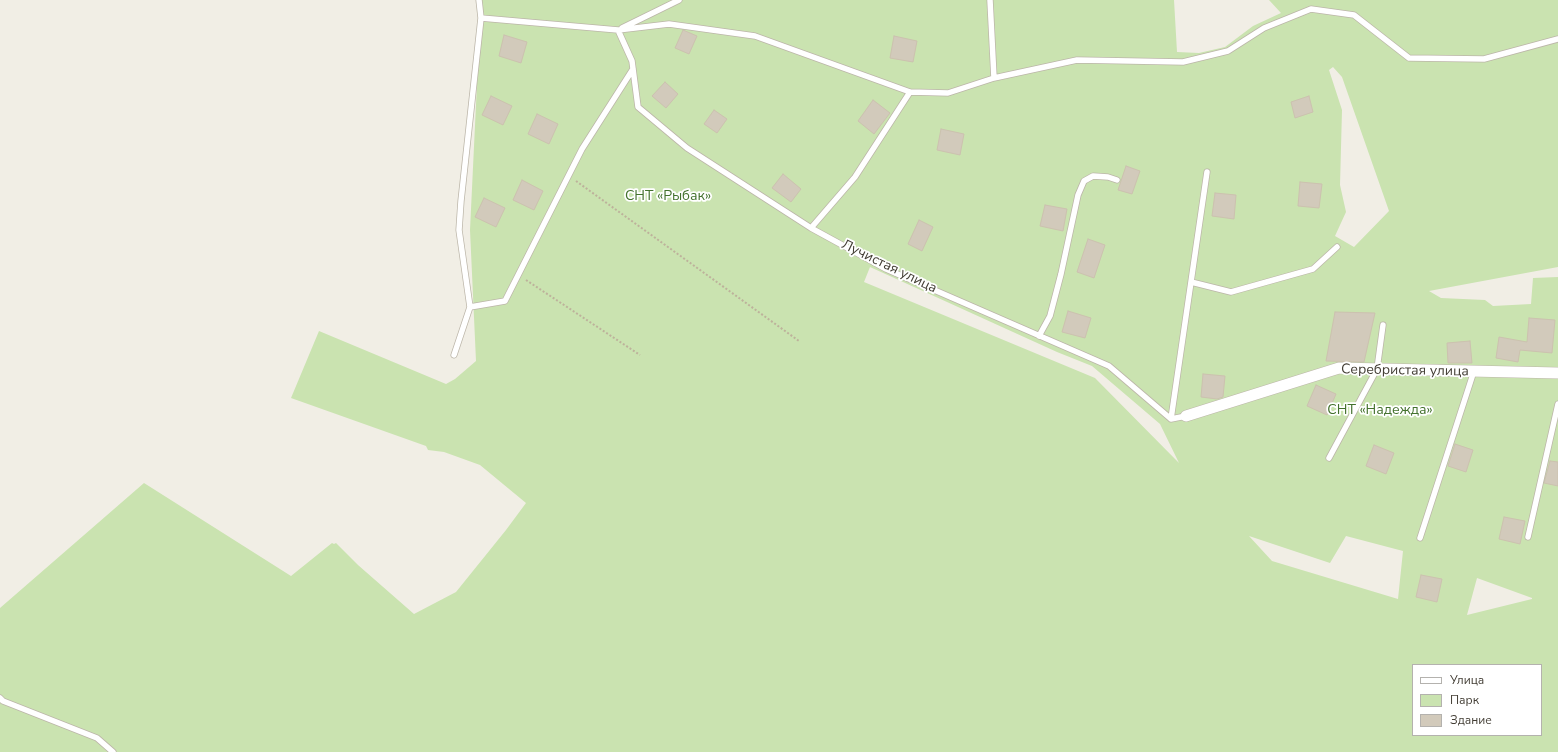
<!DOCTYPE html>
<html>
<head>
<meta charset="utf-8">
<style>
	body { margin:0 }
	#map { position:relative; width:1558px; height:752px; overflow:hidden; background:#f1eee5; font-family:"Nunito Sans",sans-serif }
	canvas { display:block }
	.legend { position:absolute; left:1412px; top:664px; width:130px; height:72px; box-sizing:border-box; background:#fff; border:1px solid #b4b2ae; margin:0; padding:5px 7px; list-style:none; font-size:12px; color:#433e35 }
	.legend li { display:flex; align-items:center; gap:8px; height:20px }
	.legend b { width:20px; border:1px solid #b4b2ae }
</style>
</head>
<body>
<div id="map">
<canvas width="1558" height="752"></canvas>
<ul class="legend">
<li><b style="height:5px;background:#fff"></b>Улица</li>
<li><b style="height:11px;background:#cae3b0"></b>Парк</li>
<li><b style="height:11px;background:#d2cabb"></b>Здание</li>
</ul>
</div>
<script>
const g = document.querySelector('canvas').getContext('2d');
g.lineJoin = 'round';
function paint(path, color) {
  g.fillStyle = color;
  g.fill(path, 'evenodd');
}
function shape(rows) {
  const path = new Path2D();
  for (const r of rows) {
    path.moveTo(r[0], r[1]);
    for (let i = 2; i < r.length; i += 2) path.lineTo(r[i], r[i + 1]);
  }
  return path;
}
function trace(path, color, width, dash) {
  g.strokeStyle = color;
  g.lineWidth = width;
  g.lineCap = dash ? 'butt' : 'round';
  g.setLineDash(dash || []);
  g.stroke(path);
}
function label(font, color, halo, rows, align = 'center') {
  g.font = font + ' "Nunito Sans",sans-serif';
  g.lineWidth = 3.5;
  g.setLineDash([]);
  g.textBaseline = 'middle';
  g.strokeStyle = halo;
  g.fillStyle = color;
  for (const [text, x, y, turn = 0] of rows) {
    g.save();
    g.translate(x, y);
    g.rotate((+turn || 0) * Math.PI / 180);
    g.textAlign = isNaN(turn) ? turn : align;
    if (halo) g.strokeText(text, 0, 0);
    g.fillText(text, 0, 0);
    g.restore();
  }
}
paint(shape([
	[476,0,1174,0,1177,52,1199,53,1225,47,1253,26,1281,13,1269,0,1558,0,1558,267,1429,291,1441,298,1485,300,1493,306,1531,304,1533,278,1558,277,1558,752,0,752,0,608,144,483,291,576,332,543,334,544,336,543,358,565,414,614,456,592,506,530,526,503,480,465,444,452,428,450,426,446,291,398,319,331,446,384,455,379,476,361,470,230,480,21],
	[1333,67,1342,77,1389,211,1354,247,1335,236,1346,212,1340,185,1342,110,1329,70],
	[870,267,1057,352,1092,366,1160,424,1179,463,1095,378,864,282],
	[1249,536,1330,563,1346,536,1403,551,1398,599,1272,561],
	[1477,578,1532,598,1532,599,1467,615],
	[1413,665,1541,665,1541,735,1413,735]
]), '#cae3b0');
const building = shape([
	[683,30,697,36,689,54,675,48,683,30],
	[504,35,527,42,521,63,499,56,504,35],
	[894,36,917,41,913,62,890,58,894,36],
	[665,82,678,94,666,108,652,96,665,82],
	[491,96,512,106,503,125,482,115,491,96],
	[1309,96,1313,112,1295,118,1291,102,1309,96],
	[873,100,890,113,874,134,858,121,873,100],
	[714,110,727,119,717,133,704,124,714,110],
	[537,114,558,124,549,144,528,134,537,114],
	[941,129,964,134,960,155,937,150,941,129],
	[1126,166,1140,171,1132,194,1118,190,1126,166],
	[783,174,801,189,791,202,772,188,783,174],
	[522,180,543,191,534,210,513,200,522,180],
	[1300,182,1322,184,1319,208,1298,206,1300,182],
	[1215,193,1236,195,1234,219,1212,216,1215,193],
	[484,198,505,208,496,227,475,217,484,198],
	[1045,205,1067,209,1063,231,1040,226,1045,205],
	[919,220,933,227,922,251,908,244,919,220],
	[1088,239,1105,245,1094,278,1077,272,1088,239],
	[1068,311,1091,318,1085,338,1062,332,1068,311],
	[1335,312,1375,313,1364,362,1326,361,1335,312],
	[1529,318,1555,320,1552,353,1520,350,1518,362,1496,358,1499,337,1527,342,1529,318],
	[1470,341,1472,363,1448,363,1447,343,1470,341],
	[1203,374,1225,376,1223,397,1217,399,1201,397,1203,374],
	[1316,385,1336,394,1327,415,1307,406,1316,385],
	[1455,444,1473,450,1466,472,1448,466,1455,444],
	[1374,445,1394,453,1386,474,1366,466,1374,445],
	[1550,461,1558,462,1558,486,1544,483,1550,461],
	[1504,517,1525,521,1520,544,1499,539,1504,517],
	[1421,575,1442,579,1437,602,1416,597,1421,575]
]);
paint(building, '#d2cabb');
trace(building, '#ccc2af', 1);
const service = shape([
	[990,0,994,78],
	[481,18,618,30,632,61,638,107,687,148,811,228,886,269,1109,366,1171,419,1186,416],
	[622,28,679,0],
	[618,30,669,24,755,36,910,92,948,93,994,78,1077,60,1183,62,1228,51,1264,28,1311,9,1354,15,1409,58,1484,59,1558,39],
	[811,228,855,177,910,92],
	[1191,282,1231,292,1313,269,1337,247],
	[470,307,505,301,582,149,633,69],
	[1039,336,1050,316,1061,274,1078,195,1084,181,1093,176,1108,177,1117,180],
	[454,355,470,307,459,230,461,201,481,18,479,0],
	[1171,419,1207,172],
	[1329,458,1377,369,1383,325],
	[1528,537,1558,404],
	[1420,538,1474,371],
	[0,698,3,701,97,738,113,752]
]);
const minor = shape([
	[1186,416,1339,368,1558,373]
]);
trace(service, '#bcb6a9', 7);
trace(minor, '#bcb6a9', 12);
trace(shape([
	[576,181,799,341],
	[526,280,640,355]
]), '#bdb29b', 2, [2, 2]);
trace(service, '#fff', 5.5);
trace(minor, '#fff', 11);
label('14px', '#43712d', '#fff', [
	["СНТ «Рыбак»",668,197],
	["СНТ «Надежда»",1380,411]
]);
label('14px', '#433e35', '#fff', [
	["Лучистая улица",889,267,26],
	["Серебристая улица",1405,371,1]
]);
</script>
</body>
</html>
